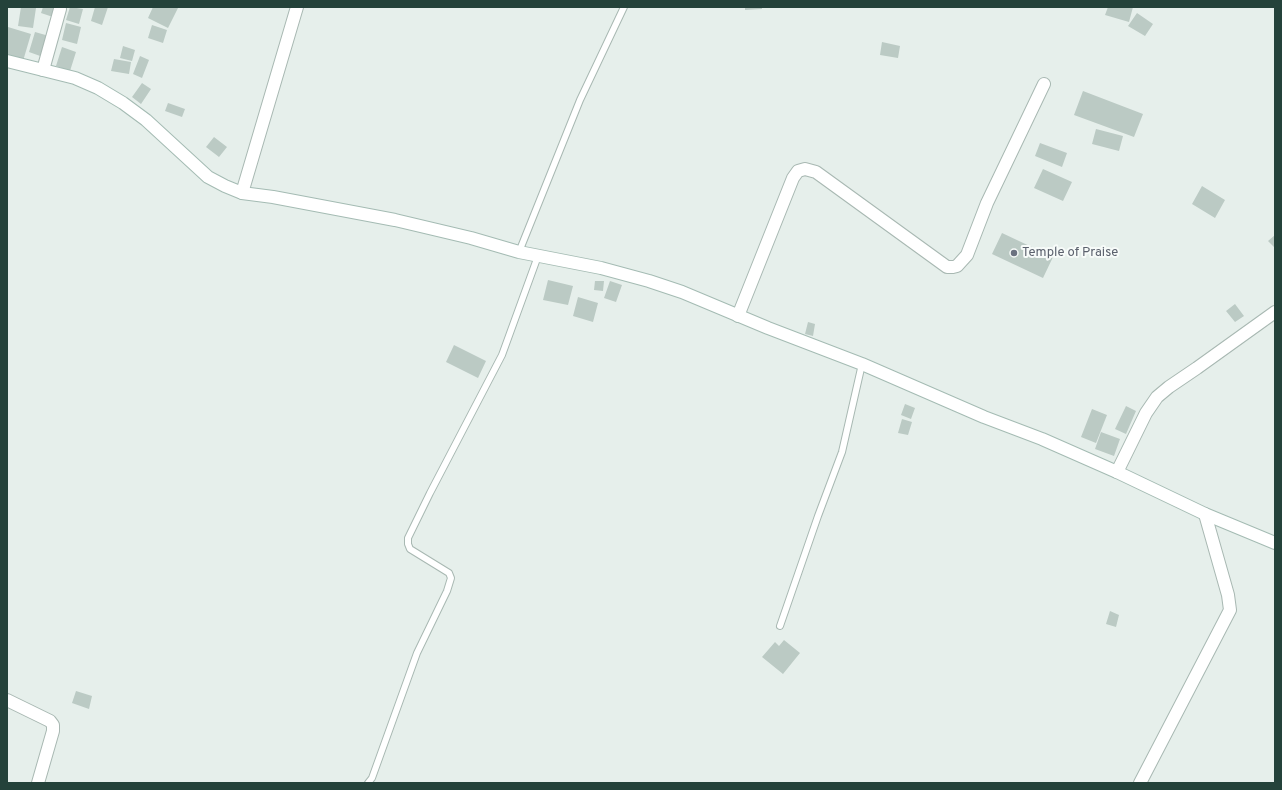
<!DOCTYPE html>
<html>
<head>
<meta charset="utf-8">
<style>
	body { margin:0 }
	#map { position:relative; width:1282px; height:790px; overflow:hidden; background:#e6efeb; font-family:Overpass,sans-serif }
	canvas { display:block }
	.frame { position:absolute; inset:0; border:8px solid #24423a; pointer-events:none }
</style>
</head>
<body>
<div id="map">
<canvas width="1282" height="790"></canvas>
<div class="frame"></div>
</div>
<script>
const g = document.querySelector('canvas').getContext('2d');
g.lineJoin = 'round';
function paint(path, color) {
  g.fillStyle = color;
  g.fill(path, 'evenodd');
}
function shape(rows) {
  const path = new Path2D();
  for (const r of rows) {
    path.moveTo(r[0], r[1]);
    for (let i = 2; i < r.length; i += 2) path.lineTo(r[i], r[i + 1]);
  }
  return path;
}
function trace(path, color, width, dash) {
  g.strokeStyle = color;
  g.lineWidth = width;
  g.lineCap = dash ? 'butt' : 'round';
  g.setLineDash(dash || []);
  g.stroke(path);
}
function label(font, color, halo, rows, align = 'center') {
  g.font = font + ' Overpass,sans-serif';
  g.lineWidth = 4;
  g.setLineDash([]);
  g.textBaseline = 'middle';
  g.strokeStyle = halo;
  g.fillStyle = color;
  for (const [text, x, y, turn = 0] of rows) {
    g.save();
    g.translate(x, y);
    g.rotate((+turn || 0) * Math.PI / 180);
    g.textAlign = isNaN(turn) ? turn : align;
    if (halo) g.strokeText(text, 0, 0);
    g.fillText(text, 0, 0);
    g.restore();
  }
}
paint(shape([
	[21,7,36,8,33,28,18,26],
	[43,7,56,7,56,18,41,13],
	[70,7,83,9,79,24,66,20],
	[95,7,108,7,102,25,91,21],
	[153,7,178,8,168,28,148,18],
	[745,7,762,7,762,9,745,10],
	[1108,7,1133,7,1129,22,1105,15],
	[1137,13,1153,24,1145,36,1128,26],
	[66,23,81,27,77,44,62,40],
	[152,25,167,30,163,43,148,38],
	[8,27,31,34,23,61,7,57],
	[35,32,49,36,43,57,29,52],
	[882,42,900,46,898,58,880,55],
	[123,46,135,50,132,61,120,58],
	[62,47,76,52,70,71,56,66],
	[140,56,149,60,142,78,133,74],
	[114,59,131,62,129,74,111,71],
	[142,83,151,89,141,104,132,97],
	[1083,91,1143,114,1134,137,1074,115],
	[168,103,185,109,182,117,165,111],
	[1096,129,1123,136,1119,151,1092,144],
	[214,137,227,147,219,157,206,147],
	[1040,143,1067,153,1062,167,1035,156],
	[1043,169,1072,182,1063,201,1034,188],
	[1202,186,1225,200,1215,218,1192,204],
	[1002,233,1053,257,1043,278,992,254],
	[1275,235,1275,246,1274,247,1268,241],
	[548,280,573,286,568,305,543,300],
	[595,281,604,281,603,291,594,290],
	[610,281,622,285,616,302,604,298],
	[578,297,598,303,593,322,573,316],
	[1235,304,1244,316,1235,322,1226,311],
	[808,322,815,324,813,336,805,334],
	[454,345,486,361,478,378,446,362],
	[905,404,915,408,911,419,901,415],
	[1126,406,1136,411,1126,434,1115,429],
	[1092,409,1107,415,1096,443,1081,437],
	[902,419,912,422,908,435,898,433],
	[1101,432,1120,439,1114,456,1095,449],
	[1110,611,1119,615,1116,627,1106,624],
	[784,640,800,653,783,674,762,657,775,642,779,646],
	[76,691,92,696,89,709,72,703]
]), '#bbcac4');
const lane = shape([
	[519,252,580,100,624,7],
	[780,626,818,516,842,452,862,364],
	[368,783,372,778,417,653,447,591,451,578,449,573,410,549,408,544,408,538,430,493,502,355,538,256]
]);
const street = shape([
	[43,70,60,9],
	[242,193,297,7],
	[738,316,793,178,798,171,805,169,816,172,947,267,953,267,957,266,967,255,987,203,1044,84],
	[1117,472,1146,413,1157,397,1169,387,1197,368,1275,312],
	[7,700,50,721,53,725,53,731,38,783],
	[1140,783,1230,610,1228,595,1205,514]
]);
const secondary = shape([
	[7,61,75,78,98,88,123,103,146,120,208,177,225,186,242,193,273,197,395,220,471,238,519,252,601,268,649,281,682,292,768,328,862,364,984,417,1042,439,1117,472,1205,514,1275,543]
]);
trace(lane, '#a8b8b2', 8);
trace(street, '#a8b8b2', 14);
trace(secondary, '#a4bbb3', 14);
trace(lane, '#fff', 6);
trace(street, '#fff', 12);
trace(secondary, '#fff', 12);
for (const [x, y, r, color] of [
	[1014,253,4,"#6b7280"]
]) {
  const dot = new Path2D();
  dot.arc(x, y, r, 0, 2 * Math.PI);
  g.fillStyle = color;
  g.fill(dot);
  trace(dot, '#f7fbf9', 1.5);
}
label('13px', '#5b616d', '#f7fbf9', [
	["Temple of Praise",1022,253]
], 'left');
</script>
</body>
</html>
